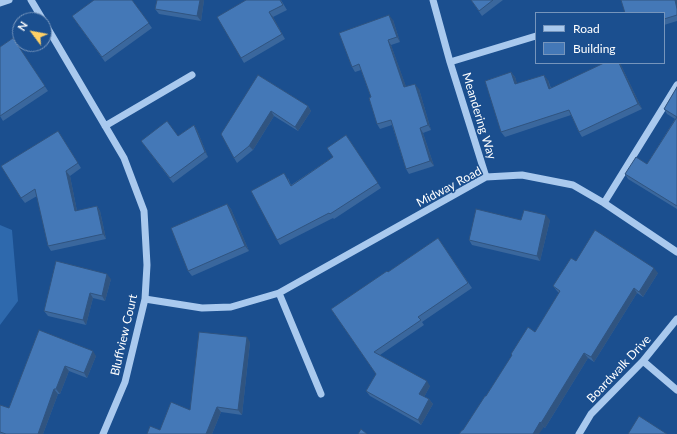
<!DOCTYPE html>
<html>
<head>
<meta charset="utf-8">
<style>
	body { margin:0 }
	#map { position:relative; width:677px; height:434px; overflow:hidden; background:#1b4f8f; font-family:Lato,sans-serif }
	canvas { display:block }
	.legend { position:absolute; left:535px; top:12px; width:130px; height:52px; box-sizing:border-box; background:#1b4f8f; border:1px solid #7695bc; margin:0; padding:5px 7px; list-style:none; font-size:12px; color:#fff }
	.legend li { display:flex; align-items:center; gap:8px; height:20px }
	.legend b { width:20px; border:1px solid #7695bc }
	.north { position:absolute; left:12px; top:12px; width:40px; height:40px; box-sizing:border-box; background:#1b4f8f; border:1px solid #7695bc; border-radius:50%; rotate:302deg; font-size:11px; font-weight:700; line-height:16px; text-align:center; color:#fff }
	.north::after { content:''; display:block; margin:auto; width:14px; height:18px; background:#ffd166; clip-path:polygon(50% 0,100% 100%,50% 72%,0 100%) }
</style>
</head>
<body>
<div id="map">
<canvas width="677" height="434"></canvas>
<ul class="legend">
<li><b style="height:5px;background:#a9c9ee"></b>Road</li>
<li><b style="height:11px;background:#4478b7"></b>Building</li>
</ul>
<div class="north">N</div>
</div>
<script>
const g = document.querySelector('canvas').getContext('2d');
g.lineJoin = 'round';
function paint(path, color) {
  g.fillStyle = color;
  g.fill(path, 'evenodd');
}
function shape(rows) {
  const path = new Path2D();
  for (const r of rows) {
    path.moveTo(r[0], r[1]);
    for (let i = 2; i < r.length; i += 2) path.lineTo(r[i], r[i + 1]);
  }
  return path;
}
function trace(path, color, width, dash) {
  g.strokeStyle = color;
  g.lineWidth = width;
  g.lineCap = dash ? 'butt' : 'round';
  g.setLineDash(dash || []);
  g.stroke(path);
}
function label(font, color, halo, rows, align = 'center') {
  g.font = font + ' Lato,sans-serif';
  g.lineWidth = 3;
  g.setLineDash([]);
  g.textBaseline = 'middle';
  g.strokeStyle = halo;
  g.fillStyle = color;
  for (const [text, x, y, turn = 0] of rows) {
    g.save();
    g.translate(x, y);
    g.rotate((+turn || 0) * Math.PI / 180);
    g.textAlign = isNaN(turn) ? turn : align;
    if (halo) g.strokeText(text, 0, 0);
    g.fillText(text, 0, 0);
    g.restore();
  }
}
paint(shape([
	[0,225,12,230,18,301,0,325]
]), '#2e69ad');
trace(shape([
	[31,0,43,20],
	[433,0,450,62,486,177],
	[0,3,9,0],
	[44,22,124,158,144,211,147,265,145,299,125,382,103,434],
	[450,62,536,36],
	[105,126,192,75],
	[604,203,677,85],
	[279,293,321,394],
	[145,299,202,308,231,307,279,293,486,177,522,175,573,185,604,203,677,252],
	[643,361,677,390],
	[579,434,591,414,643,361,677,319]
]), '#a9c9ee', 7);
paint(shape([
	[132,0,152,28,105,62,72,16],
	[157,0,204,0,201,21,159,14,155,9],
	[246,0,281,0,287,10,273,17,285,39,244,63,241,58],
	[471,0,503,0,482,16],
	[621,0,677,0,677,21,664,25,664,13],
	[393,20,400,42,391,45,406,87,419,89,431,130,423,133,434,166,409,174,406,169,392,125,380,129,377,124,371,97,361,70,355,72,352,67],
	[13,38,48,91,3,121,0,116,0,47],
	[620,63,642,109,582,137,579,132,571,115,505,137,501,132,511,72,515,77,517,84,548,80,551,88],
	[258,75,308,106,311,111,298,131,274,116,253,150,237,163,234,158],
	[677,87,677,209,628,179,625,174,647,164,675,119,667,114,664,109],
	[194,125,197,130,208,157,173,183,141,141,178,136],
	[346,135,381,188,334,219,333,218,280,245,277,240,288,178,291,185,333,157],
	[61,136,81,168,70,176,77,211,97,206,100,211,106,239,51,251,48,246,37,196,25,203,21,198],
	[227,204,231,209,249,251,192,276,188,271],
	[521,220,550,220,540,261,472,245,469,240],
	[438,238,472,288,422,322,424,325,380,355,430,386,424,397,429,399,433,404,421,425,370,396,366,391,376,374,331,309,388,272],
	[576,261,658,273,643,297,637,293,594,362,588,358,545,428,544,427,463,430,486,396,512,356,511,354,535,332,559,293,557,291,553,286],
	[111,279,105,301,93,298,86,325,48,316,44,311],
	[39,330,96,356,87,378,69,371,60,394,58,394,43,434,0,434,0,405,9,408],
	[250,342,242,415,221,412,212,434,147,434,160,430,190,410]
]), '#3a679d');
paint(shape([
	[200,0,204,0,201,21,197,16],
	[675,0,677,0,677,9],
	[269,12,273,17,285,39,282,34],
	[389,15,393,20,400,42,397,37],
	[388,40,391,45,408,92,404,87],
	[619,63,620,63,642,109,638,104],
	[511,72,515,77,519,89,515,84],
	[544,75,548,80,552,94,549,89],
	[415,84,419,89,431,130,428,125],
	[308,106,311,111,298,131,295,127],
	[271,111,274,116,253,150,249,146],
	[194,125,197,130,208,157,205,152],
	[420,128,423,133,434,166,430,161],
	[66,171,70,176,78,216,75,211],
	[227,204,231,209,249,251,245,246],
	[97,206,100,211,106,239,103,234],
	[546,215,550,220,540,261,537,256],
	[654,268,658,273,643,297,639,292],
	[107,274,111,279,105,301,102,296],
	[634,288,637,293,594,362,591,357],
	[90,293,93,298,86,325,83,320],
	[247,337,250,342,242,415,238,410],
	[93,351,96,356,87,378,84,373],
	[584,353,588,358,545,428,541,423],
	[65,366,69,371,60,394,56,389],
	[427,381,430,386,423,399,419,394],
	[54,389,58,394,43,434,38,434],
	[429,399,433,404,421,425,418,420],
	[217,407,221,412,212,434,206,434],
	[540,422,544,427,539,434,533,434]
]), '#305480');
const building = shape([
	[94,0,132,0,149,23,102,57,72,16,94,0],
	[157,0,200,0,197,16,155,9,157,0],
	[246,0,280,0,283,5,269,12,282,34,241,58,217,17,246,0],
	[471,0,493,0,479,11,471,0],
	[621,0,675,0,677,9,677,15,664,19,664,13,625,13,621,0],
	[389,15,397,37,388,40,404,87,415,84,428,125,420,128,430,161,406,169,391,120,377,124,369,98,371,97,359,64,352,67,339,33,389,15],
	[13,38,45,86,0,116,0,47,13,38],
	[604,63,619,63,638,104,579,132,569,110,501,132,485,81,511,72,515,84,544,75,549,89,604,63],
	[258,75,308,106,295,127,271,111,249,146,234,158,221,134,258,75],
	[677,87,677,206,625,174,636,157,647,164,677,117,664,109,677,87],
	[167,121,178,136,194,125,205,152,170,178,141,141,167,121],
	[58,131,78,163,66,171,75,211,97,206,103,234,48,246,35,189,21,198,1,166,58,131],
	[346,135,378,183,330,214,329,213,277,240,251,191,284,173,291,186,333,157,327,148,346,135],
	[227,204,245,246,188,271,171,228,227,204],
	[476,209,521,220,524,210,546,215,537,256,469,240,476,209],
	[595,230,654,268,639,292,634,288,591,357,584,353,541,423,540,422,533,434,459,434,462,430,463,430,485,396,486,396,512,355,511,354,528,327,535,332,560,291,553,286,571,258,576,261,595,230],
	[438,238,468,283,418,317,421,320,374,352,427,381,419,394,429,399,418,420,366,391,376,374,331,309,387,271,388,272,438,238],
	[56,261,107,274,102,296,90,293,83,320,44,311,56,261],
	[39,330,93,351,84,373,65,366,56,389,54,389,38,434,6,434,0,432,0,405,9,408,39,330],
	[199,332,247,337,238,410,217,407,206,434,147,434,150,426,160,430,171,402,190,410,199,332],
	[639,416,667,434,628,434,639,416],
	[361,429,367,434,358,434,361,429]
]);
paint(building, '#4478b7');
trace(building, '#305480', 1);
label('12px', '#fff', '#1b4f8f', [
	["Meandering Way",479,116,73],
	["Midway Road",449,187,-28],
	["Bluffview Court",124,335,-77],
	["Boardwalk Drive",619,369,-47]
]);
</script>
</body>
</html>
